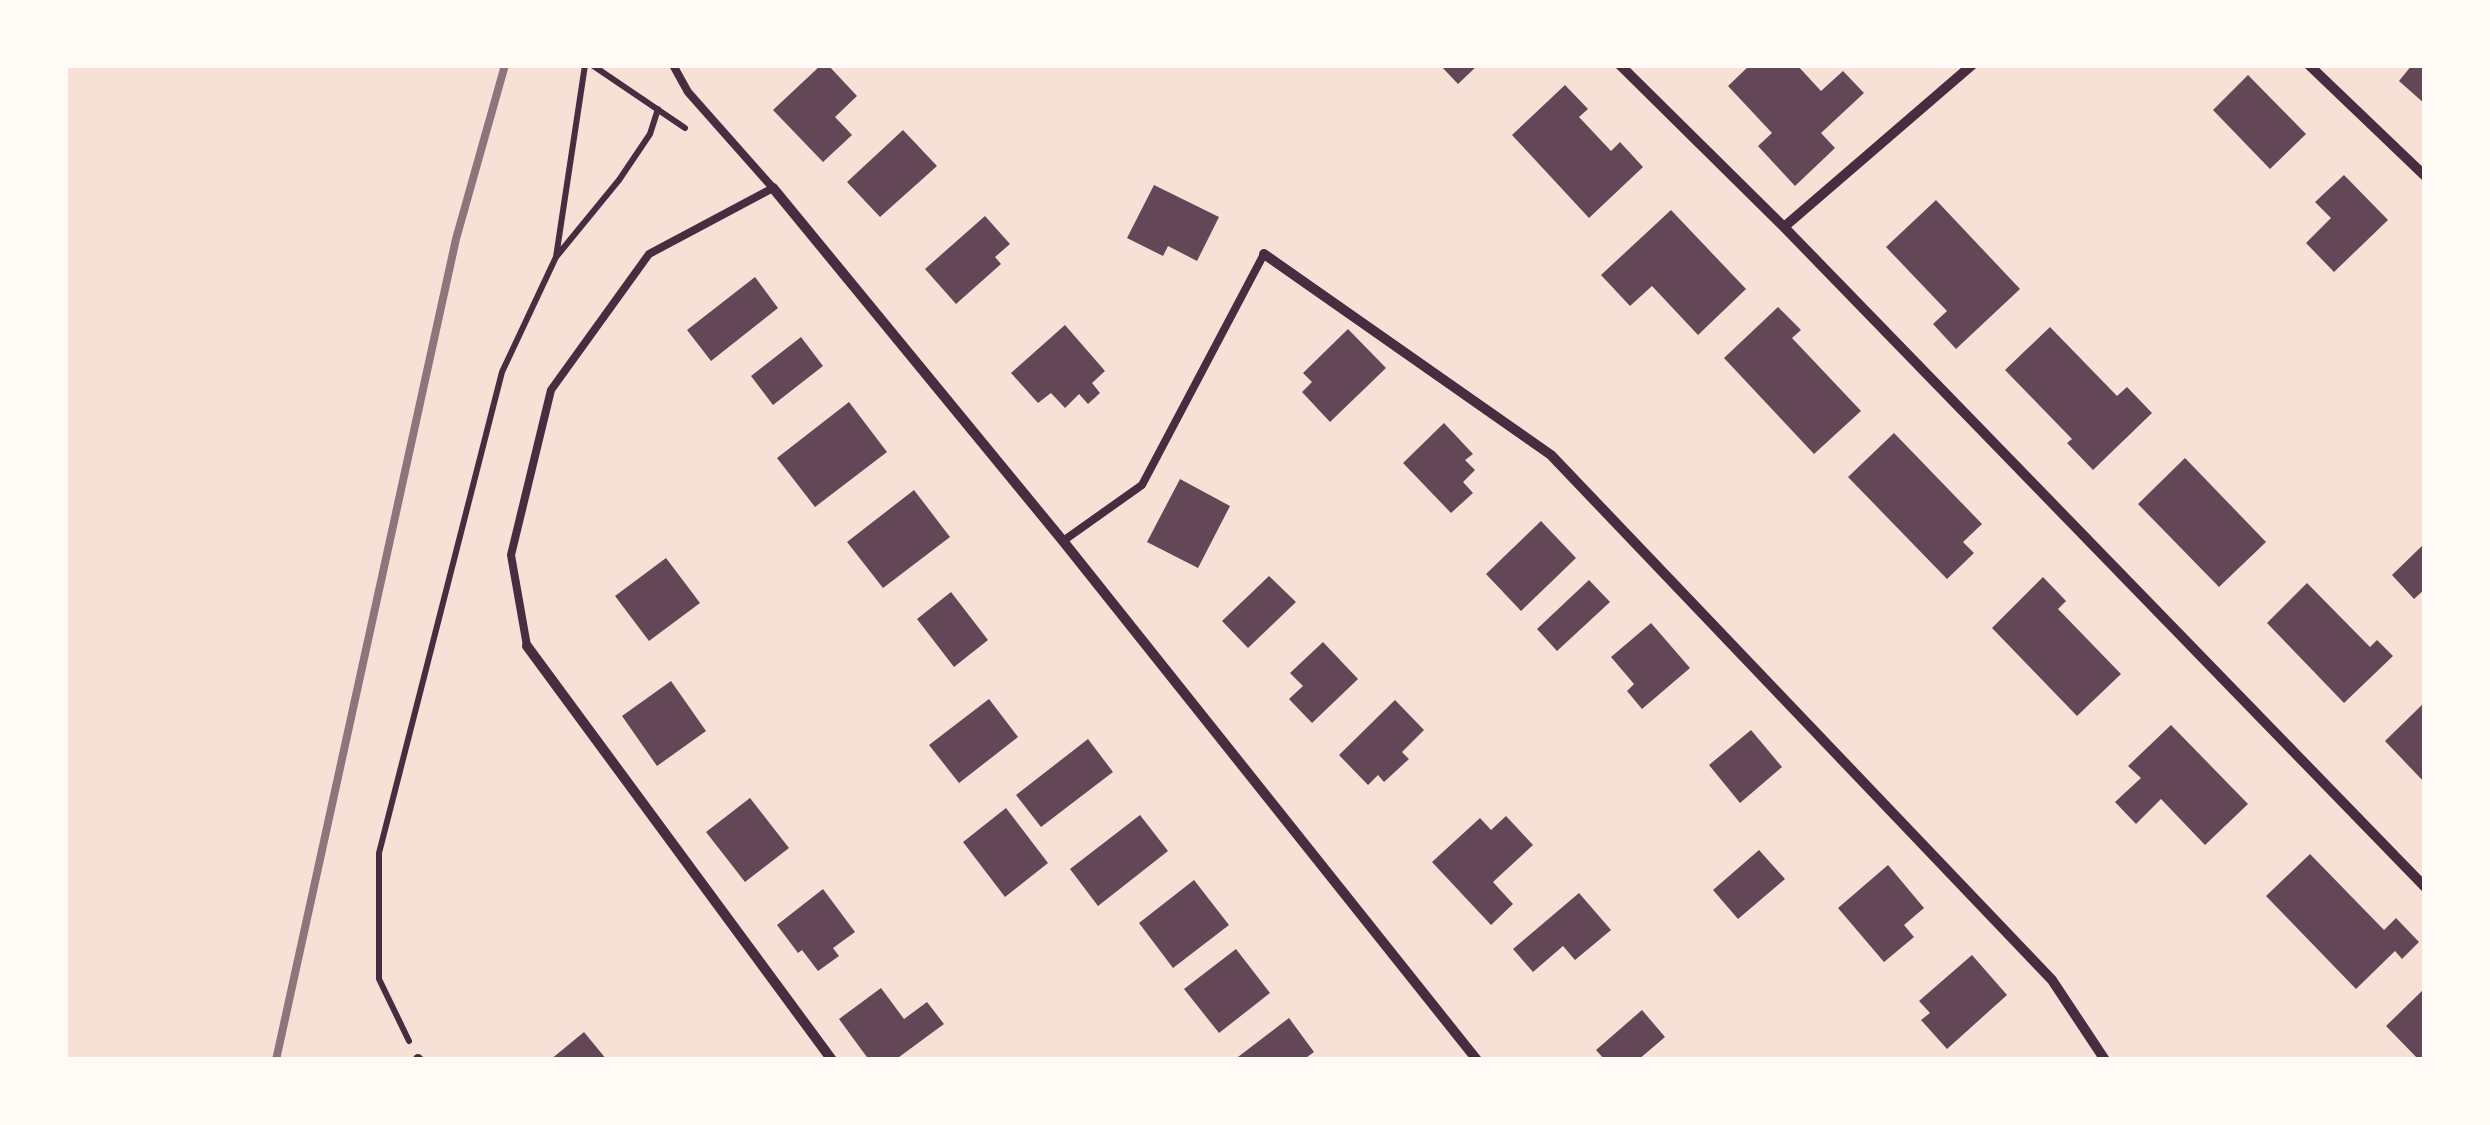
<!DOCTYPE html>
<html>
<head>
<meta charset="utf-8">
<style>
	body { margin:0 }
	#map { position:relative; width:2490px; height:1125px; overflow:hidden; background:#f7e1d7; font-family:"Noto Serif",serif }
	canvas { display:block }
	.frame { position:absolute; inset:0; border:68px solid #fffaf5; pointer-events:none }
</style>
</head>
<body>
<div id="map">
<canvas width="2490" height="1125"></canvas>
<div class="frame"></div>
</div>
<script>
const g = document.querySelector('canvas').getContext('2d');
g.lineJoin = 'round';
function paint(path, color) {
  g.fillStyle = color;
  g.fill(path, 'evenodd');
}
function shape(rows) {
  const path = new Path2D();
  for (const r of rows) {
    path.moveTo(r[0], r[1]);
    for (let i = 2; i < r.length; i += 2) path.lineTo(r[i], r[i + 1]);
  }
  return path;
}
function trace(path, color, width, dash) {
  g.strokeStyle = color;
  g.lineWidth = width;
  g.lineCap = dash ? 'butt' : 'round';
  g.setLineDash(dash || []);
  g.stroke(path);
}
paint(shape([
	[821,65,828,65,857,96,835,117,852,135,823,162,773,110],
	[1440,65,1478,65,1458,84],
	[1750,65,1797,65,1821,91,1843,71,1864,93,1821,133,1835,148,1795,186,1758,146,1772,133,1728,86],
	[2412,65,2425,65,2425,104,2399,81],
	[2248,75,2306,134,2270,169,2213,110],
	[1565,85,1588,109,1579,117,1611,151,1620,142,1643,167,1589,218,1512,135],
	[903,130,937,166,880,217,847,182],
	[2344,175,2388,220,2334,272,2306,243,2331,218,2315,202],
	[1154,185,1219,217,1197,261,1168,246,1163,256,1127,238],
	[1936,200,2020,289,1956,349,1933,324,1947,311,1886,247],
	[1671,210,1746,289,1698,335,1652,286,1630,306,1601,275],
	[985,216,1010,244,995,257,1001,264,956,304,925,269],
	[755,277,778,308,711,361,687,330],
	[1778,307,1801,330,1792,338,1861,411,1814,454,1724,358],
	[1065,325,1105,371,1092,383,1100,393,1088,404,1079,394,1065,408,1051,393,1038,403,1011,373],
	[2050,327,2117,396,2127,387,2152,413,2093,470,2067,443,2072,439,2005,370],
	[1348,329,1386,368,1330,422,1302,392,1312,382,1303,373],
	[801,337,823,366,773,405,751,376],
	[849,402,887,452,815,507,777,458],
	[1444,423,1473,454,1465,460,1475,470,1463,482,1473,493,1451,513,1403,463],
	[1894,433,1982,524,1963,542,1974,553,1947,579,1848,477],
	[2185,458,2266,542,2219,587,2138,504],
	[1180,479,1230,506,1198,568,1147,542],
	[914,490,950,537,883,588,847,542],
	[1541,521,1576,558,1521,611,1486,574],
	[2425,543,2425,589,2414,599,2392,575],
	[666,558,700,603,649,641,615,596],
	[1269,576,1296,602,1248,648,1222,621],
	[2043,577,2066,601,2058,609,2121,674,2077,716,1992,628],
	[1589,580,1610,602,1557,651,1537,629],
	[2307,583,2370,647,2377,640,2393,656,2344,703,2267,623],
	[951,592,988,640,954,667,917,619],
	[1651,623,1690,668,1642,709,1627,691,1634,684,1611,657],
	[1323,642,1358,679,1312,723,1289,699,1303,686,1290,673],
	[671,681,706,731,657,766,622,716],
	[989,699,1018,737,959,783,929,745],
	[1395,700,1424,730,1402,752,1409,759,1384,782,1378,775,1368,785,1339,755],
	[2425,702,2425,783,2385,741],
	[2171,725,2248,804,2205,845,2161,799,2136,824,2115,802,2141,778,2128,766],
	[1751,730,1782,767,1740,803,1709,765],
	[1088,739,1113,772,1041,827,1016,795],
	[750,798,789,848,745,882,706,832],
	[1006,808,1048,863,1005,897,963,842],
	[1140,815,1168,851,1098,906,1070,869],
	[1506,816,1533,845,1493,882,1513,904,1491,925,1432,862,1480,818,1491,830],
	[1759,850,1785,879,1738,919,1713,890],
	[2310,854,2384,930,2396,918,2419,942,2402,959,2395,951,2356,989,2266,896],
	[1888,865,1924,908,1904,925,1914,937,1884,962,1838,908],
	[1194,880,1229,925,1173,968,1139,923],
	[823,889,855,932,833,948,839,956,818,971,802,950,798,953,777,925],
	[1579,893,1611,930,1575,960,1563,946,1533,972,1513,949],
	[1236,949,1270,993,1219,1033,1184,989],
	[1972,955,2007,995,1947,1049,1921,1020,1930,1013,1919,1001],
	[881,988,904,1019,927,1002,944,1024,895,1060,869,1060,839,1019],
	[2425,988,2425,1060,2419,1060,2386,1026],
	[1642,1010,1665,1037,1638,1060,1605,1060,1596,1050],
	[1289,1018,1314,1052,1303,1060,1234,1060],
	[584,1032,607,1060,550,1060]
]), '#644757');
trace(shape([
	[592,65,685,128],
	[556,257,585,65],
	[409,1041,379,979,379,853,502,372,556,257,619,180,650,134,658,109]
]), '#4a2c40', 6);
trace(shape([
	[1063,541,1142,485,1264,254],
	[527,646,511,555,551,390,649,254,773,188,688,92,673,65]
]), '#4a2c40', 8);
trace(shape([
	[1620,65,1784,227,2425,887],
	[2309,65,2425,176],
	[773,188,1063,541,1477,1060],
	[1784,227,1972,65],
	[1264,254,1551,455,2052,980,2105,1060],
	[527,646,832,1060],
	[418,1059,419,1060]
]), '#4a2c40', 10);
trace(shape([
	[276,1060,456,239,505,65]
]), '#8f747c', 8);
</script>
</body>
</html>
